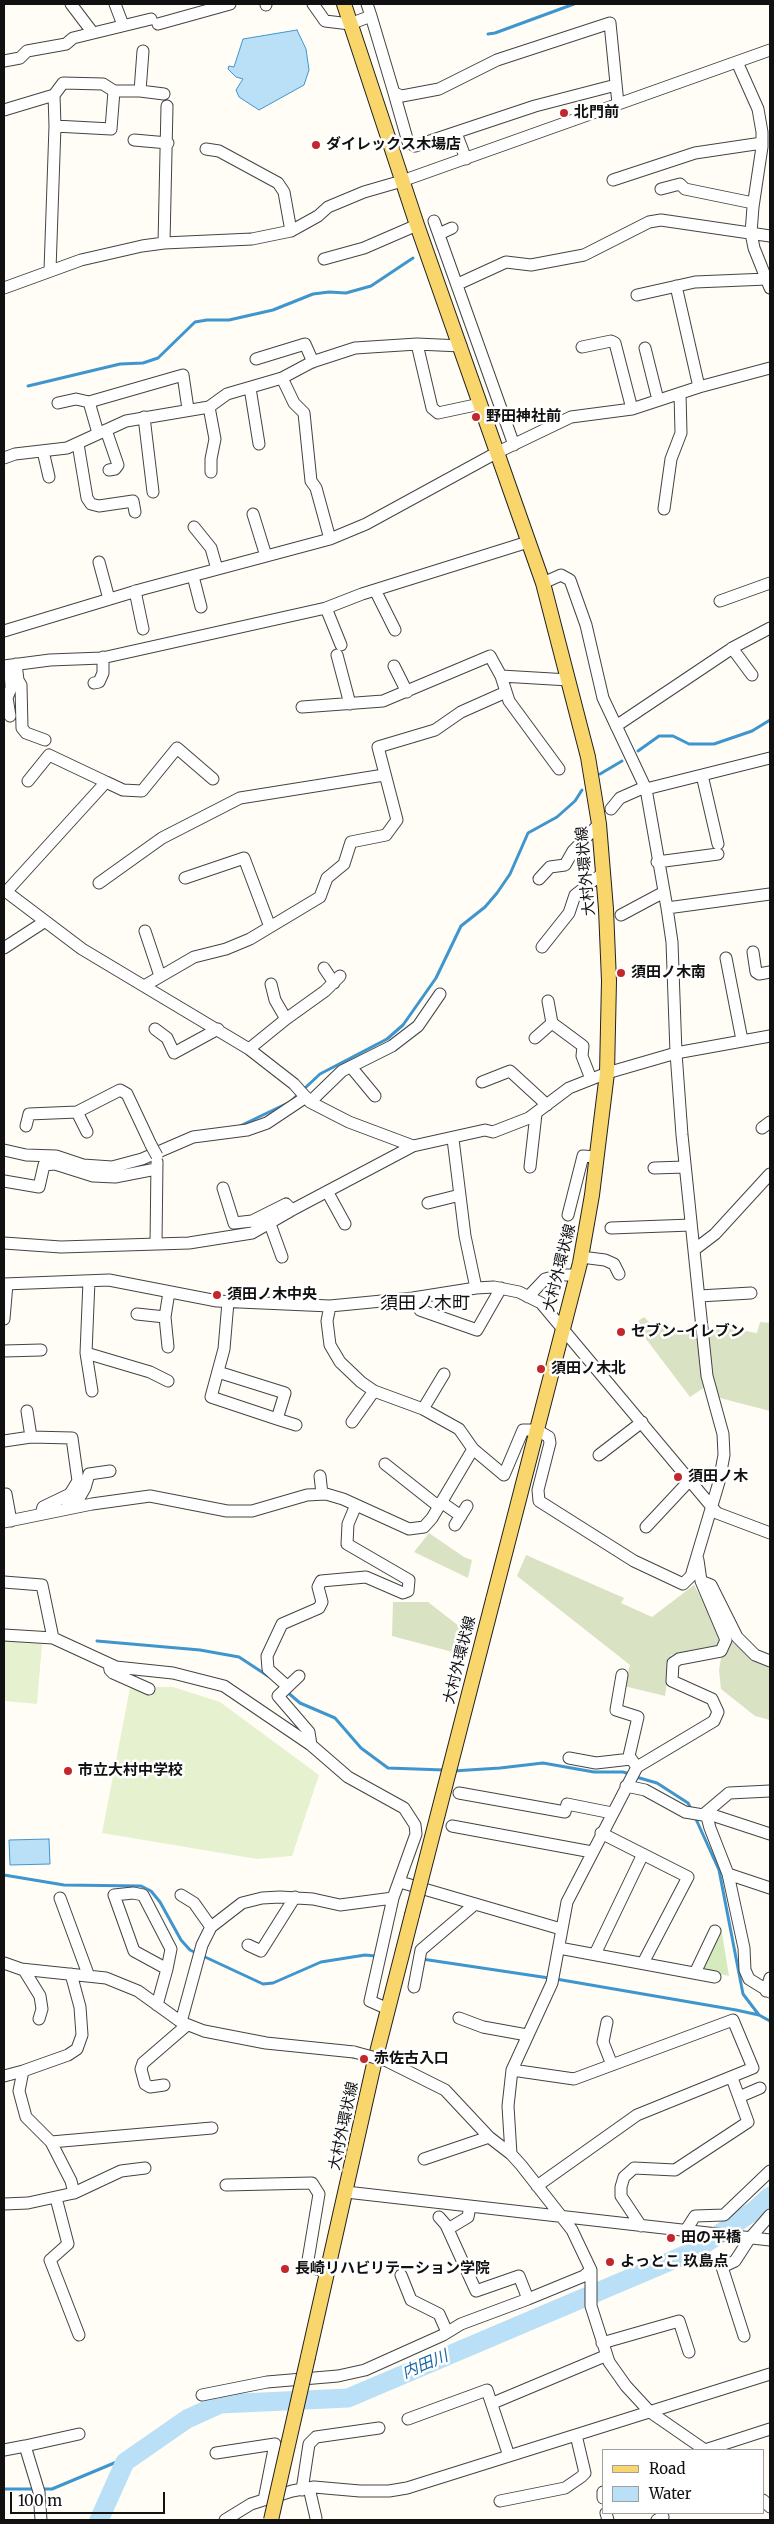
<!DOCTYPE html>
<html>
<head>
<meta charset="utf-8">
<style>
	body { margin:0 }
	#map { position:relative; width:774px; height:2524px; overflow:hidden; background:#fffdf5; font-family:Merriweather,serif }
	canvas { display:block }
	.frame { position:absolute; inset:0; border:5px solid #111; pointer-events:none }
	.legend { position:absolute; left:602px; top:2449px; width:162px; height:65px; box-sizing:border-box; background:#fff; border:1px solid #a0a0a0; margin:0; padding:6px 9px; list-style:none; font-size:15px; color:#111 }
	.legend li { display:flex; align-items:center; gap:10px; height:25px }
	.legend b { width:25px; border:1px solid #a0a0a0 }
	.scale { position:absolute; left:10px; top:2492px; width:155px; height:22px; box-sizing:border-box; border:2px solid #111; border-top:0; padding-left:6px; font-size:15px; line-height:18px; white-space:nowrap; color:#111; -webkit-text-stroke:4px #fff; paint-order:stroke }
</style>
</head>
<body>
<div id="map">
<canvas width="774" height="2524"></canvas>
<div class="frame"></div>
<ul class="legend">
<li><b style="height:6px;background:#f9d66b"></b>Road</li>
<li><b style="height:14px;background:#b9e0f7"></b>Water</li>
</ul>
<div class="scale">100 m</div>
</div>
<script>
const g = document.querySelector('canvas').getContext('2d');
g.lineJoin = 'round';
function paint(path, color) {
  g.fillStyle = color;
  g.fill(path, 'evenodd');
}
function shape(rows) {
  const path = new Path2D();
  for (const r of rows) {
    path.moveTo(r[0], r[1]);
    for (let i = 2; i < r.length; i += 2) path.lineTo(r[i], r[i + 1]);
  }
  return path;
}
function trace(path, color, width, dash) {
  g.strokeStyle = color;
  g.lineWidth = width;
  g.lineCap = dash ? 'butt' : 'round';
  g.setLineDash(dash || []);
  g.stroke(path);
}
function label(font, color, halo, rows, align = 'center') {
  g.font = font + ' Merriweather,"Noto Sans JP",serif';
  g.lineWidth = 5;
  g.setLineDash([]);
  g.textBaseline = 'middle';
  g.strokeStyle = halo;
  g.fillStyle = color;
  for (const [text, x, y, turn = 0] of rows) {
    g.save();
    g.translate(x, y);
    g.rotate((+turn || 0) * Math.PI / 180);
    g.textAlign = isNaN(turn) ? turn : align;
    if (halo) g.strokeText(text, 0, 0);
    g.fillText(text, 0, 0);
    g.restore();
  }
}
paint(shape([
	[721,1927,729,1976,700,1970]
]), '#d5ebbd');
paint(shape([
	[644,1317,653,1326,662,1323,680,1335,699,1329,705,1387,690,1397,646,1339,638,1321],
	[760,1322,770,1323,770,1411,716,1397,710,1376,708,1330,728,1328,757,1333],
	[429,1533,464,1557,472,1560,468,1578,414,1552],
	[526,1555,624,1598,621,1603,652,1617,694,1585,721,1634,719,1645,671,1655,665,1696,624,1686,630,1665,517,1576],
	[393,1602,428,1602,464,1630,460,1654,392,1636],
	[732,1642,750,1657,770,1665,770,1720,755,1716,721,1689,719,1670,721,1658]
]), '#d9e3c4');
paint(shape([
	[4,1641,42,1644,37,1704,4,1701],
	[151,1687,173,1687,220,1702,319,1775,292,1856,257,1859,102,1833,130,1688,148,1693]
]), '#e6f2cf');
const water = shape([
	[297,30,306,49,309,70,304,85,259,110,239,97,236,90,243,79,236,77,228,69,229,66,234,67,243,39,297,30],
	[49,1839,50,1864,10,1865,9,1840,49,1839]
]);
paint(water, '#b9e0f7');
trace(water, '#3f96cf', 1);
trace(shape([
	[488,34,495,33,574,4],
	[28,386,120,364,143,363,158,358,195,322,207,320,229,320,273,310,313,294,329,292,346,293,371,286,413,258],
	[638,751,659,736,673,736,689,744,714,744,752,731,770,720],
	[600,774,622,761],
	[240,1126,290,1102,320,1074,387,1039,403,1025,436,978,461,926,485,907,497,893,510,874,528,833,557,817,575,801,582,790],
	[97,1641,200,1650,239,1657,268,1676],
	[286,1691,300,1703,335,1718,361,1748,388,1768,444,1770],
	[453,1771,500,1768,543,1763,594,1772,623,1772,630,1774],
	[636,1777,657,1783,688,1803,691,1809],
	[695,1817,719,1870,743,1994,759,2015],
	[4,1875,64,1885,141,1886,151,1891,160,1902,181,1940,190,1950,263,1984,273,1983,321,1962,365,1955,376,1956],
	[422,1959,549,1978],
	[556,1979,736,2010,759,2015,770,2021],
	[4,2489,36,2489],
	[42,2489,52,2489,119,2461,130,2459]
]), '#3f96cf', 3);
trace(shape([
	[99,2520,125,2462,187,2419,220,2404,348,2398,694,2251,755,2210,770,2196]
]), '#b9e0f7', 19);
const minor = shape([
	[71,4,93,33],
	[115,4,123,25],
	[266,4,266,5],
	[313,4,325,21,350,24,371,16,367,4],
	[371,16,394,93,402,96,439,89,497,60,610,23,618,104],
	[158,24,230,4],
	[4,61,20,58,27,51,66,44,73,38,151,19],
	[737,62,758,109,762,132,762,147,753,207,751,233,754,248,770,288],
	[114,91,140,91,143,51],
	[140,91,164,94],
	[394,93,408,142,415,146,535,106,616,85],
	[4,110,54,95],
	[456,133,466,159],
	[134,140,168,143],
	[206,149,219,151,278,183,284,192,291,231],
	[613,180,695,153,762,143],
	[661,189,680,184,685,189,753,203],
	[434,221,514,445],
	[439,234,452,228],
	[164,243,167,106],
	[324,259,364,248,417,225],
	[50,270,55,126,54,95,63,83,103,84,114,91,111,129,55,126],
	[458,284,506,262,531,265,584,255,649,222,661,220,770,236],
	[676,286,699,387],
	[4,288,81,260,142,246,164,243,252,239,291,231,318,216,328,207,364,192,402,181,770,50],
	[637,295,695,282,767,279],
	[417,344,432,408,438,413,480,404],
	[582,347,611,341,615,343,632,409],
	[645,348,658,400],
	[256,359,305,344,313,362],
	[282,378,294,403,304,413,311,481,316,488,330,539],
	[250,388,259,444],
	[58,403,76,399,89,402],
	[209,407,215,439,211,459,211,472],
	[144,417,153,492],
	[106,430,118,465,115,469,109,470],
	[98,433,89,402,183,375,188,409],
	[78,444,87,498,91,504,99,506,133,501,135,512],
	[43,451,49,477],
	[4,458,15,454,67,448,126,421,209,407,227,394,282,378,312,362,355,348,417,344,461,346],
	[664,509,671,459,681,433,680,393],
	[253,514,266,556],
	[194,527,211,548,217,569],
	[99,562,109,599],
	[193,576,201,607],
	[375,590,395,630],
	[135,591,143,629],
	[720,601,770,583],
	[326,608,341,645],
	[4,631,143,589,330,539,366,524,496,453,571,417,632,409,699,387,770,368],
	[732,648,752,675],
	[337,655,350,704],
	[16,664,18,680,21,685,22,728,26,733,45,740],
	[4,666,50,660,102,658,326,608,362,594,528,542],
	[394,666,407,692],
	[501,676,569,680],
	[94,683,99,682,103,673,103,657],
	[302,707,383,701,490,656,501,676,509,701,559,769],
	[10,716,7,698,11,688,10,669],
	[616,726,734,647,770,628],
	[702,775,718,844],
	[106,782,123,790,142,791,177,748,213,779],
	[646,789,770,758],
	[611,809,620,798,645,787],
	[657,862,718,854],
	[185,878,244,858,270,927],
	[539,879,550,867,565,865,573,851,599,824],
	[99,883,162,838,240,798,384,775],
	[4,890,82,949,249,1049,294,1084,310,1102,349,1122,413,1146],
	[6,892,106,782,49,755,28,781],
	[667,908,770,894],
	[621,915,664,892],
	[145,931,160,976],
	[542,947,569,913,575,895,603,873],
	[4,948,44,922],
	[753,952,756,972,759,974,770,972],
	[726,958,742,1040],
	[324,968,334,983],
	[144,986,194,957,226,949,250,939,320,897,327,878,344,864,351,842,386,835,397,820,378,747,435,730,461,712,506,692],
	[548,1001,552,1023,583,1046,582,1056,591,1079],
	[286,1019,325,991,340,976],
	[155,1029,167,1038,174,1053,218,1029],
	[535,1038,552,1023],
	[249,1049,286,1019,275,1000,271,984],
	[351,1067,375,1096],
	[482,1082,510,1071,547,1105],
	[310,1102,342,1071,392,1046,418,1026,440,994],
	[77,1112,87,1132],
	[26,1126,29,1114,77,1112,120,1090,127,1094,151,1145],
	[762,1128,770,1122],
	[453,1139,465,1236,476,1288],
	[4,1150,26,1155,56,1156,83,1165,112,1167,142,1159,193,1137,247,1130,267,1123,306,1097],
	[530,1167,536,1114],
	[654,1168,685,1167],
	[4,1181,39,1187,44,1165,55,1164,93,1176,115,1177,156,1169],
	[223,1188,234,1223,252,1221,286,1204,292,1210],
	[328,1193,345,1224],
	[428,1203,460,1195],
	[568,1215,583,1156,597,1157],
	[270,1224,282,1257],
	[611,1228,691,1225],
	[4,1243,61,1247,189,1243,252,1233,292,1210,413,1146,485,1130,493,1132,529,1118,569,1088,607,1073,676,1053,770,1036],
	[156,1243,157,1162],
	[694,1250,715,1234,770,1174],
	[581,1257,605,1260,614,1264,619,1274],
	[89,1281,86,1353,92,1391],
	[4,1284,109,1280,217,1301,330,1306,413,1298,476,1288,494,1287,519,1292,541,1303,717,1513,770,1533],
	[699,1296,751,1293],
	[528,1297,545,1279,560,1275,576,1275],
	[413,1298,420,1310,477,1330,501,1288],
	[330,1306,327,1321,330,1345,340,1362,361,1382,374,1391,423,1409,459,1429,473,1449,504,1475,523,1430,537,1430,549,1437,550,1443,538,1490,539,1501,634,1561,683,1584,691,1576,719,1482,724,1455,723,1434,707,1376,682,1135,676,1053,672,942,667,908,646,789,603,698,586,625,570,580,561,575,543,583],
	[137,1314,165,1317,169,1292],
	[165,1317,168,1347],
	[4,1319,7,1284],
	[4,1351,41,1350],
	[86,1353,150,1372,168,1381],
	[218,1372,285,1393,277,1419,211,1397,224,1349,228,1302],
	[423,1409,444,1374],
	[27,1411,31,1437],
	[277,1419,296,1425],
	[352,1422,374,1391],
	[4,1441,31,1437,72,1438,78,1481,70,1494,43,1507,41,1514],
	[599,1455,642,1422],
	[385,1464,438,1506],
	[320,1476,322,1494],
	[4,1495,6,1494,11,1521],
	[441,1502,461,1516],
	[66,1508,78,1500,85,1488,89,1474,110,1471],
	[4,1522,92,1504,150,1496,227,1511,252,1511,307,1495,326,1494,343,1499,409,1529,424,1527,432,1518,473,1449],
	[455,1525,467,1506],
	[646,1527,689,1481],
	[701,1581,711,1585,737,1637,755,1655,770,1661],
	[4,1582,42,1585,53,1638],
	[4,1635,53,1638,116,1667,173,1673,224,1686,311,1745,348,1777,404,1808,415,1825,416,1834,393,1898,370,2001,388,2009],
	[109,1664,110,1670,113,1673,149,1689],
	[622,1675,616,1710,638,1717,629,1756,637,1767],
	[299,1676,278,1696,309,1732,311,1745],
	[287,1686,268,1669,267,1656,282,1624,319,1608,322,1602,318,1587,321,1581,366,1577,403,1593,408,1591,409,1580,347,1544,348,1524,356,1505],
	[569,1758,596,1763,631,1759],
	[626,1786,645,1790,685,1812,703,1815,729,1793,770,1791],
	[459,1793,565,1812,567,1804,612,1813],
	[706,1813,710,1828,728,1874,744,1948,745,1970,749,1979,770,1992],
	[706,1813,770,1834],
	[452,1826,592,1852],
	[601,1833,688,1877,643,1963],
	[728,1874,770,1888],
	[400,1882,561,1929],
	[181,1895,194,1903,211,1927],
	[60,1898,88,1974],
	[248,1945,261,1951,295,1897],
	[559,1948,715,1977],
	[595,1954,643,1854],
	[4,1963,21,1969,106,1978,138,1991,181,2022,204,2031,266,2043,354,2052],
	[24,1970,40,1996,42,2009,39,2019],
	[695,1973,715,1931],
	[414,1987,421,1950,475,1904],
	[766,1991,770,1978],
	[157,2005,167,1969,134,1951,114,1895,133,1893,143,1895,171,1949,167,1969],
	[459,2018,483,2027,527,2035],
	[181,2022,202,1945,211,1927,242,1903,262,1898,280,1897,313,1899,340,1905,393,1898],
	[607,2022,603,2042,612,2065],
	[387,2061,445,2090,489,2137,511,2154,521,2165,572,2230,591,2270,591,2306,609,2362,626,2386,650,2412,705,2450],
	[512,2070,574,2079,733,2020,753,2068,637,2115,537,2186],
	[4,2076,23,2071,68,2055,77,2049,82,2035,80,2007,71,1974],
	[164,2085,150,2087,145,2084,141,2069,143,2063,187,2025],
	[739,2097,760,2088],
	[51,2142,212,2128],
	[511,2154,508,2106,512,2070,552,1983,567,1902,637,1767,714,1721,718,1712,712,1699,672,1681,673,1663,679,1659,721,1651,726,1640,701,1581,698,1560],
	[424,2159,489,2137],
	[226,2185,312,2183,319,2194,307,2266,327,2272],
	[346,2192,770,2240],
	[74,2193,121,2171,145,2168],
	[56,2198,68,2244,50,2260,79,2335],
	[4,2204,28,2203,74,2193,71,2181,51,2142,26,2117,19,2091,23,2071],
	[439,2217,446,2225,476,2291,519,2276,528,2299],
	[641,2226,621,2196,621,2187,624,2177,634,2168,675,2170,748,2122,732,2078],
	[448,2229,468,2217,470,2206],
	[686,2230,695,2216,724,2215,770,2171],
	[401,2275,411,2300,439,2314,447,2332],
	[744,2336,722,2267,735,2261,750,2238,770,2215],
	[602,2343,679,2321,689,2352],
	[202,2395,267,2382,338,2376,365,2370,443,2335,461,2324,528,2299,584,2276,591,2270],
	[493,2403,605,2356],
	[408,2419,487,2390,509,2456],
	[4,2450,25,2446],
	[705,2450,770,2429],
	[216,2453,275,2444,264,2500],
	[309,2488,316,2518],
	[302,2490,309,2444,316,2437,379,2428],
	[603,2492,603,2498],
	[763,2500,770,2507],
	[500,2501,565,2488,581,2477,585,2473,576,2435],
	[606,2513,608,2520],
	[41,2520,39,2492,25,2446,79,2434],
	[225,2520,251,2504,292,2491,314,2487,360,2491,389,2491,407,2488,770,2374],
	[657,2520,663,2517]
]);
const major = shape([
	[344,4,417,225,543,583,588,757,599,824,606,909,609,981,607,1073,592,1195,580,1263,493,1600],
	[308,2357,374,2064,412,1915]
]);
trace(minor, '#444', 13);
trace(major, '#222', 16);
trace(minor, '#fff', 11);
trace(major, '#f9d66b', 14);
const minorBridge = shape([
	[151,1145,157,1156],
	[354,2052,387,2061]
]);
const majorBridge = shape([
	[412,1915,493,1600],
	[271,2520,308,2357]
]);
trace(minorBridge, '#444', 13, []);
trace(majorBridge, '#222', 16, []);
trace(minorBridge, '#fff', 11);
trace(majorBridge, '#f9d66b', 14);
for (const [x, y, r, color] of [
	[564,113,5,"#c4262e"],
	[316,145,5,"#c4262e"],
	[476,417,5,"#c4262e"],
	[621,973,5,"#c4262e"],
	[217,1295,5,"#c4262e"],
	[621,1332,5,"#c4262e"],
	[541,1369,5,"#c4262e"],
	[678,1477,5,"#c4262e"],
	[68,1771,5,"#c4262e"],
	[364,2059,5,"#c4262e"],
	[671,2238,5,"#c4262e"],
	[610,2262,5,"#c4262e"],
	[285,2269,5,"#c4262e"]
]) {
  const dot = new Path2D();
  dot.arc(x, y, r, 0, 2 * Math.PI);
  g.fillStyle = color;
  g.fill(dot);
  trace(dot, '#fff', 2);
}
label('bold 15px', '#111', '#fff', [
	["北門前",574,113],
	["ダイレックス木場店",326,145],
	["野田神社前",486,417],
	["須田ノ木南",631,973],
	["須田ノ木中央",227,1295],
	["セブン-イレブン",631,1332],
	["須田ノ木北",551,1369],
	["須田ノ木",688,1477],
	["市立大村中学校",78,1771],
	["赤佐古入口",374,2059],
	["田の平橋",681,2238],
	["よっとこ 玖島点",620,2262],
	["長崎リハビリテーション学院",295,2269]
], 'left');
label('15px', '#111', '#fff', [
	["大村外環状線",586,871,-95],
	["大村外環状線",560,1268,-76],
	["大村外環状線",460,1660,-76],
	["大村外環状線",344,2126,-78]
]);
label('italic 16px', '#1768a6', '#fff', [
	["内田川",425,2365,-23]
]);
label('18px', '#111', '#fff', [
	["須田ノ木町",425,1304]
]);
</script>
</body>
</html>
